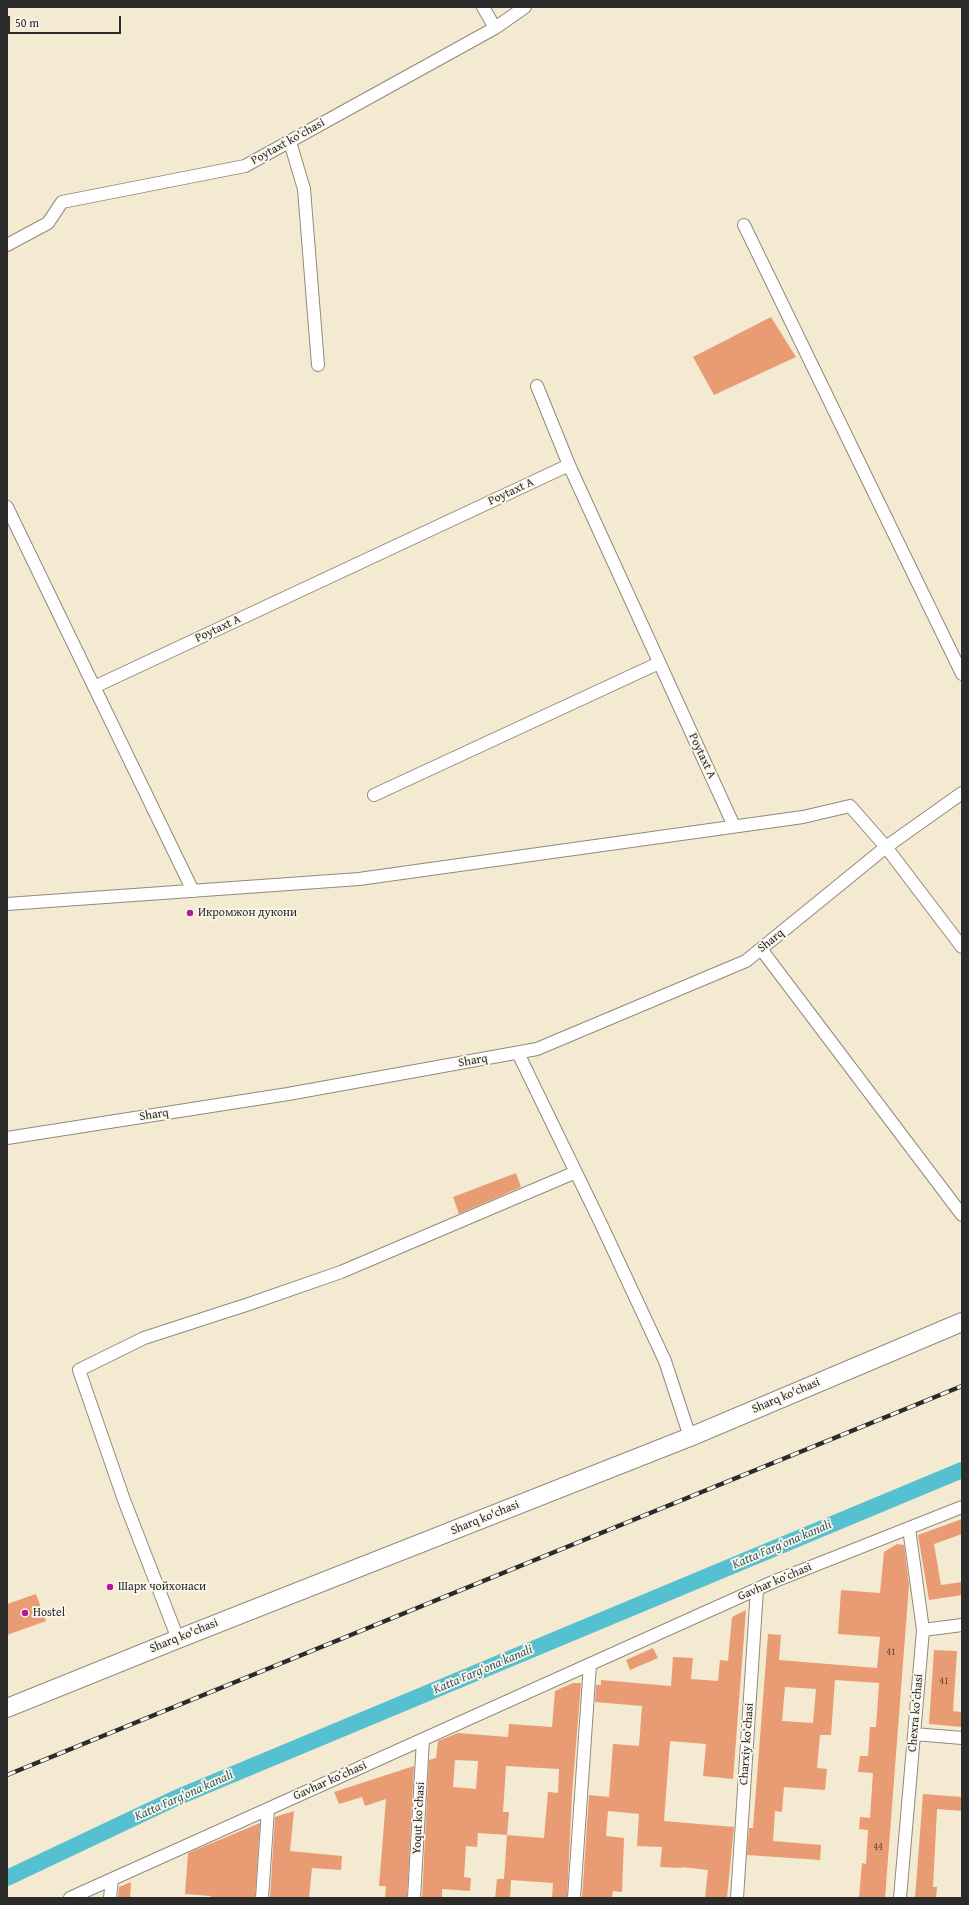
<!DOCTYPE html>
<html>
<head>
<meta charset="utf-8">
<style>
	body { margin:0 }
	#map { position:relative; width:969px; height:1905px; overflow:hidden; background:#f4e9d1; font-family:"Gentium Book Plus",serif }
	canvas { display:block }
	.frame { position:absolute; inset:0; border:8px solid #2b2b2b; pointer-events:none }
	.scale { position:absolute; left:8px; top:16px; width:113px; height:18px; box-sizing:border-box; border:2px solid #2b2b2b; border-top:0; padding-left:5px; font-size:12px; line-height:14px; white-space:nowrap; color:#2b2b2b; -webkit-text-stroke:3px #fbf7ec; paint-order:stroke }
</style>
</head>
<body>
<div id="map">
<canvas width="969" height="1905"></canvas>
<div class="frame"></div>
<div class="scale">50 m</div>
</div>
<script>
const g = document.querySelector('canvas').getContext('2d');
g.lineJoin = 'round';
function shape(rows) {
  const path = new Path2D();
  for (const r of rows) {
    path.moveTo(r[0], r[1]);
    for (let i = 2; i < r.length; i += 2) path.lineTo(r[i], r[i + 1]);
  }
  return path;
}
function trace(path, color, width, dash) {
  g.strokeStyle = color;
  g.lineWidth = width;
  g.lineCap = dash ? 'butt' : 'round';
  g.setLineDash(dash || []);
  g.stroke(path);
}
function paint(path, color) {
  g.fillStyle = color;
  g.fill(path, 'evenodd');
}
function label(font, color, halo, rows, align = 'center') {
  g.font = font + ' "Gentium Book Plus",serif';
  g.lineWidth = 3.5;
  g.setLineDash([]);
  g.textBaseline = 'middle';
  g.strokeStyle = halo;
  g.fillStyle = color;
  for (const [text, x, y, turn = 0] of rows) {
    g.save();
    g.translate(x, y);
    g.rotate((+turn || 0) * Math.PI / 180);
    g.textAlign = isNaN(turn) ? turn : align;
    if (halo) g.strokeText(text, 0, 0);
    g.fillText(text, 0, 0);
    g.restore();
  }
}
trace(shape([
	[7,1878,176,1798,962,1470]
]), '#55c0d0', 16);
paint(shape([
	[771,317,796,357,714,395,693,357],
	[516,1173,521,1187,459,1214,453,1197],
	[962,1519,962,1534,934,1544,941,1585,962,1582,962,1595,929,1600,918,1535],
	[897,1544,904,1545,909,1585,885,1898,859,1898,862,1863,866,1864,868,1830,859,1829,860,1817,870,1818,873,1773,858,1772,860,1756,868,1756,870,1727,876,1727,879,1683,835,1680,831,1735,820,1735,817,1768,827,1769,825,1790,784,1787,782,1812,775,1811,773,1841,821,1845,820,1860,747,1855,749,1828,753,1828,768,1634,781,1635,779,1660,877,1668,880,1637,838,1634,841,1590,880,1593,884,1552],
	[785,1687,816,1689,813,1723,782,1721],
	[36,1594,46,1621,7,1635,7,1604],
	[746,1610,733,1779,703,1776,706,1744,670,1741,664,1821,734,1827,727,1898,705,1898,708,1870,682,1867,682,1868,660,1867,662,1847,637,1846,639,1814,608,1811,606,1836,624,1838,622,1892,613,1891,612,1898,582,1898,589,1795,609,1797,613,1744,639,1746,642,1706,595,1702,596,1685,601,1685,601,1680,671,1686,673,1657,693,1658,691,1679,718,1681,720,1660,728,1661,732,1617],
	[653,1648,658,1658,630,1670,626,1660],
	[934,1650,957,1651,953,1711,962,1712,962,1727,929,1724],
	[573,1683,581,1683,572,1794,567,1898,552,1898,553,1883,511,1880,510,1898,495,1898,497,1879,504,1879,507,1835,478,1833,477,1847,466,1846,464,1877,471,1878,470,1891,442,1889,442,1898,422,1898,429,1760,436,1758,438,1741,458,1733,508,1737,509,1724,552,1727,555,1691],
	[455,1760,478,1761,476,1789,453,1787],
	[506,1766,559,1769,558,1793,548,1792,544,1838,507,1835,509,1812,503,1812],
	[414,1766,407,1898,385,1898,386,1886,379,1886,386,1799,365,1806,362,1797,339,1804,334,1792],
	[923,1794,962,1797,962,1811,937,1809,933,1887,937,1887,936,1898,915,1898],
	[294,1811,290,1851,342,1856,341,1870,312,1868,309,1898,270,1898,275,1817],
	[260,1823,255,1898,211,1898,211,1896,185,1894,188,1853],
	[131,1882,130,1898,118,1898,119,1887]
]), '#e99c73');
const street = shape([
	[483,7,495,28],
	[290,142,304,189,318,365],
	[744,225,962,674],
	[7,245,48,223,62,202,245,166,495,28,525,7],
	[537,386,569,465],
	[7,507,193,891],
	[94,687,569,465,734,826],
	[374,795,659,663],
	[7,904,359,879,803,817,850,806,886,847,962,793],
	[761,949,962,1215],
	[518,1053,602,1226,665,1361,690,1437],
	[7,1138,288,1094,537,1049,746,961,886,847,962,947],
	[923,1630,962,1625],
	[178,1639,124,1500,79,1370,144,1338,249,1304,341,1272,576,1172],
	[914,1734,962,1738],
	[70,1898,775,1581,962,1507],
	[110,1898,112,1879],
	[262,1898,268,1809],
	[414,1898,423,1739],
	[574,1898,590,1664],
	[737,1898,757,1589],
	[900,1898,923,1630,909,1528]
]);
const secondary = shape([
	[7,1708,178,1639,690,1437,962,1322]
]);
trace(street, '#908a7e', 14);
trace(secondary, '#908a7e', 20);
trace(street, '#fff', 12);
trace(secondary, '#fff', 18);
const rail = shape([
	[7,1775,962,1386]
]);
trace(rail, '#2b2b2b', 4.5);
trace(rail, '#fbf7ec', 3, [9]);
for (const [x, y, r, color] of [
	[190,913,4,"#b5179e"],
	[110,1587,4,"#b5179e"],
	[25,1613,4,"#b5179e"]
]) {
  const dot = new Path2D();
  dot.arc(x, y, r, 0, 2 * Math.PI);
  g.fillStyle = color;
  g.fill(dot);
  trace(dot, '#fbf7ec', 1.5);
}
label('10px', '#5a473d', null, [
	["41",891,1652],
	["41",944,1681],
	["44",878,1847]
]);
label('12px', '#2b2b2b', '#fbf7ec', [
	["Poytaxt ko'chasi",288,142,-29],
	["Poytaxt A",511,492,-25],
	["Poytaxt A",218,629,-25],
	["Poytaxt A",702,756,65],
	["Sharq",771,941,-39],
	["Sharq",473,1061,-10],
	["Sharq",154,1115,-9],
	["Sharq ko'chasi",786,1396,-23],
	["Sharq ko'chasi",485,1518,-22],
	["Gavhar koʻchasi",775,1582,-23],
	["Sharq ko'chasi",184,1636,-22],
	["Chexra koʻchasi",916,1713,-85],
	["Charxiy koʻchasi",747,1744,-86],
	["Gavhar koʻchasi",330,1781,-24],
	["Yoqut koʻchasi",419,1818,-87]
]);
label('12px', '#2b2b2b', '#fbf7ec', [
	["Икромжон дукони",198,913],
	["Шарк чойхонаси",118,1587],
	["Hostel",33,1613]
], 'left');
label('italic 13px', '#3a5f65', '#fbf7ec', [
	["Katta Farg'ona kanali",782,1545,-23],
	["Katta Farg'ona kanali",483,1670,-23],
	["Katta Farg'ona kanali",184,1796,-24]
]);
</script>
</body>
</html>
